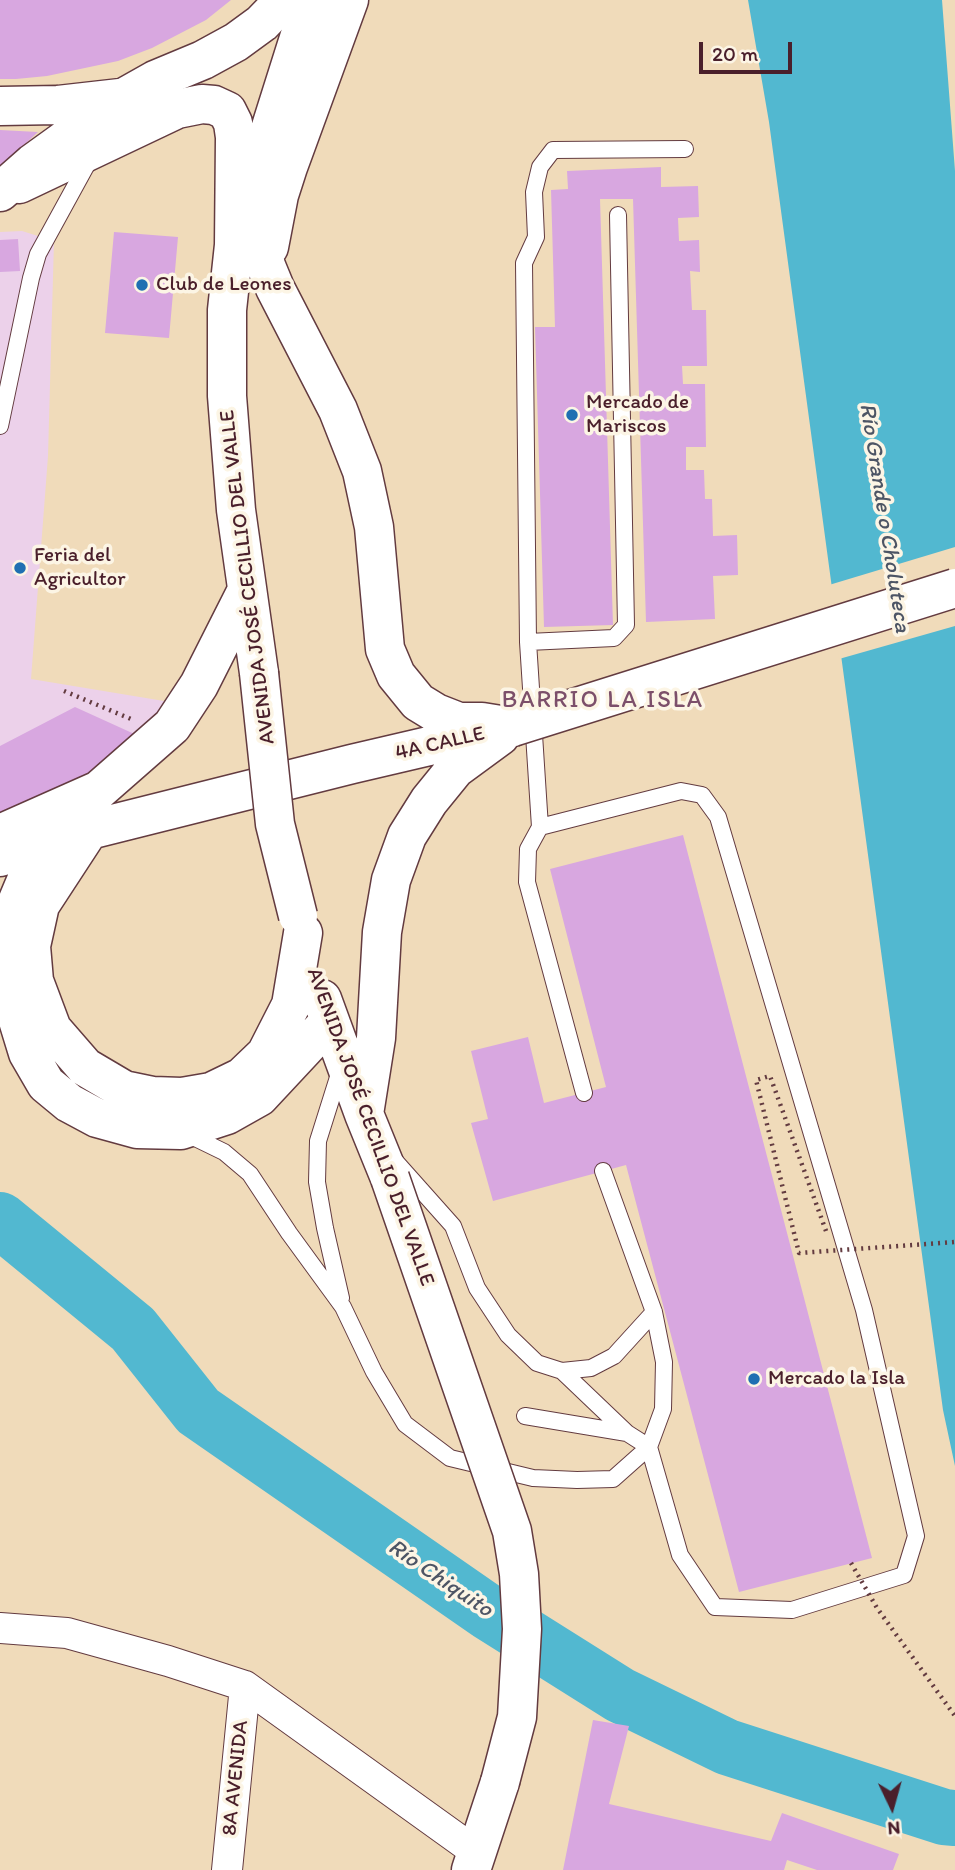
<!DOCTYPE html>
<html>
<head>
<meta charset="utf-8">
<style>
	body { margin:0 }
	#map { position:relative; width:955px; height:1870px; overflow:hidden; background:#f0dbba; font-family:Itim,sans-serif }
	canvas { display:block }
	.north { position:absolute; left:857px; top:1772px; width:70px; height:70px; -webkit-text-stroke:5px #fcf5e5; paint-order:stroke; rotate:175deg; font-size:19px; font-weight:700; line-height:28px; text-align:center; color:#4a1f2b }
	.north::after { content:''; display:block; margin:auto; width:24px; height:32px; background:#4a1f2b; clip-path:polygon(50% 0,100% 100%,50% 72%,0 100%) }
	.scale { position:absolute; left:699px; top:42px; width:93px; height:32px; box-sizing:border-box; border:4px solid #4a1f2b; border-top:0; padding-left:9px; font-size:21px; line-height:24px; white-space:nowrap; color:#4a1f2b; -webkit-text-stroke:5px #fcf5e5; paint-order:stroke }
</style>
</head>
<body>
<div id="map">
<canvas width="955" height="1870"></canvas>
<div class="north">N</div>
<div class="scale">20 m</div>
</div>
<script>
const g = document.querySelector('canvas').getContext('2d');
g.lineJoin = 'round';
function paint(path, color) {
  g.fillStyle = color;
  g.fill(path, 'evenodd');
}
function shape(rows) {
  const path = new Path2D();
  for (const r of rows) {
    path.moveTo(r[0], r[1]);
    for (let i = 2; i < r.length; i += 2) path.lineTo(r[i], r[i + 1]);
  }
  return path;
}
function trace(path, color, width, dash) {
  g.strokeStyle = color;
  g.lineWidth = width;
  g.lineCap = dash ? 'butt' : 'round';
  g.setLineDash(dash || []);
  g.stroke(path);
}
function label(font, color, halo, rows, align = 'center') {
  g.font = font + ' Itim,sans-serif';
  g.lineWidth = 7;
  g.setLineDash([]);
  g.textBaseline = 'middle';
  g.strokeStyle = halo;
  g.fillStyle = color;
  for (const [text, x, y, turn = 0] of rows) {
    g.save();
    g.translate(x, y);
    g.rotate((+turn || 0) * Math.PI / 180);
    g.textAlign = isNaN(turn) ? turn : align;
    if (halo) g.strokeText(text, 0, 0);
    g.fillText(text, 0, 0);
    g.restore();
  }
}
paint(shape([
	[22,231,54,241,48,456,31,679,170,702,141,737,0,815,0,232]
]), '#ecd1ea');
paint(shape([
	[748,0,942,0,955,171,955,1466,943,1410,769,122]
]), '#52b8d0');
paint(shape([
	[955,547,955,626,839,659,829,585]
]), '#f0dbba');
trace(shape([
	[0,1220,133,1329,198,1411,488,1612,620,1695,727,1747,944,1817,955,1818]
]), '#52b8d0', 56);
paint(shape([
	[0,0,231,0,206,20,152,48,118,61,47,76,16,79,0,79],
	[0,130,38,132,0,167],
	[661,167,661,187,698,186,699,217,678,218,679,241,699,240,700,272,690,271,692,310,706,310,707,366,682,366,683,384,705,384,706,447,686,447,686,470,704,470,705,499,712,499,713,536,737,535,738,575,713,576,715,619,646,622,633,199,600,199,613,625,544,627,535,327,555,327,551,190,568,189,567,171],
	[114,232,178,237,169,338,105,333],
	[18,239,20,271,0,272,0,240],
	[75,707,141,737,108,767,0,815,0,746],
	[683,835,872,1558,739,1592,626,1165,493,1201,471,1123,488,1119,471,1051,528,1037,544,1103,606,1087,550,869],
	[593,1720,629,1726,609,1804,771,1841,782,1813,899,1854,893,1870,817,1870,787,1860,784,1870,563,1870]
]), '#d8a7e0');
const lane = shape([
	[0,426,31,278,38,254,90,159],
	[528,642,614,638,626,625,618,215],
	[540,827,528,642,524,263,536,237,534,192,540,167,553,150,685,149],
	[340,1071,318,1141,317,1182,325,1228,341,1298],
	[187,1134,224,1152,250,1174,289,1233,343,1307,374,1372,405,1424,450,1458,533,1478,577,1480,613,1479,649,1447,663,1409,664,1362,654,1312,603,1171],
	[396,1162,453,1226,477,1288,508,1335,537,1363,562,1371,591,1368,614,1356,654,1312],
	[562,1371,627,1433,649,1447,680,1555,715,1607,792,1610,904,1575,916,1536,864,1310,718,817,702,795,681,791,540,827,528,849,527,882,584,1093],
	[525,1416,627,1433]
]);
const street = shape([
	[0,1628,67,1633,168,1661,245,1686,476,1852],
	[227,1870,245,1686]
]);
const secondary = shape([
	[19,184,177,109,202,104,214,105,227,111,233,123,235,137,234,245,227,310,227,396,236,510,259,673],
	[250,192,266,266,275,288,338,410,362,471,374,527,385,649,396,675,418,702,436,713,459,722,482,722,513,727],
	[247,203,311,0],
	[269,247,279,195,288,167,349,0],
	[89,830,40,905,31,946,34,981,52,1029,85,1067,124,1090,153,1096,182,1097,211,1092,242,1077,266,1054,291,1005,303,933],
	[0,834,99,790,172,726,199,685,246,592],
	[42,843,7,926,4,951,13,1004,28,1053,46,1084,69,1103,97,1118,137,1129,181,1130,227,1115,259,1097,329,1022],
	[0,857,42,843,89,830,352,764,489,732],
	[322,999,364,1114,390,1178],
	[364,1114,376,1038,382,932,391,880,407,836,429,801,455,769,500,736],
	[471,1870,500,1782]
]);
const primary = shape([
	[0,106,58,105,120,98],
	[0,192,33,163,123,98,155,80,203,60,236,42,262,23,284,0]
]);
trace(lane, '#633b40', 18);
trace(street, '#633b40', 32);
trace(secondary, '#633b40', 41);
trace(primary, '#633b40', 41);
trace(shape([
	[64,691,131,719]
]), '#633b40', 4.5, [2, 5]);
trace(lane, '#fff', 16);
trace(street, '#fff', 30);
trace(secondary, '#fff', 38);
trace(primary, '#fff', 38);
const secondaryBridge = shape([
	[259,673,275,824,298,916],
	[513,727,955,588],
	[390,1178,512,1531,519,1574,522,1629,517,1717,500,1782]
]);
trace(secondaryBridge, '#633b40', 41, []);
trace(shape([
	[826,1231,770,1076,756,1080,799,1253,955,1242],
	[851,1563,877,1608,955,1716]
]), '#633b40', 4.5, [2, 5]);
trace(secondaryBridge, '#fff', 38);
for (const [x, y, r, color] of [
	[142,285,7,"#1f6fb2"],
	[572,415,7,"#1f6fb2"],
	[20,568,7,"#1f6fb2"],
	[754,1379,7,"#1f6fb2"]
]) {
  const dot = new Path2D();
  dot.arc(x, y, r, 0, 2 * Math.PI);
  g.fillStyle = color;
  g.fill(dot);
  trace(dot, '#fcf5e5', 2.5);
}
label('21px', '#4a1f2b', '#fcf5e5', [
	["Club de Leones",156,285],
	["Mercado de",586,403],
	["Mariscos",586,427],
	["Feria del",34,556],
	["Agricultor",34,580],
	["Mercado la Isla",768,1379]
], 'left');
label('21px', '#4a1f2b', '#fcf5e5', [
	["AVENIDA JOSÉ CECILLIO DEL VALLE",248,577,-97],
	["4A CALLE",440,744,-13],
	["AVENIDA JOSÉ CECILLIO DEL VALLE",370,1127,70],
	["8A AVENIDA",236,1778,-84]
]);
label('italic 23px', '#4d5565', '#fcf5e5', [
	["Río Grande o Choluteca",884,518,81],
	["Río Chiquito",440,1579,34]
]);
g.letterSpacing = '2px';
label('24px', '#7c4f6a', '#fcf5e5', [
	["BARRIO LA ISLA",603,701]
]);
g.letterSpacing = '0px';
</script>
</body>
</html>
